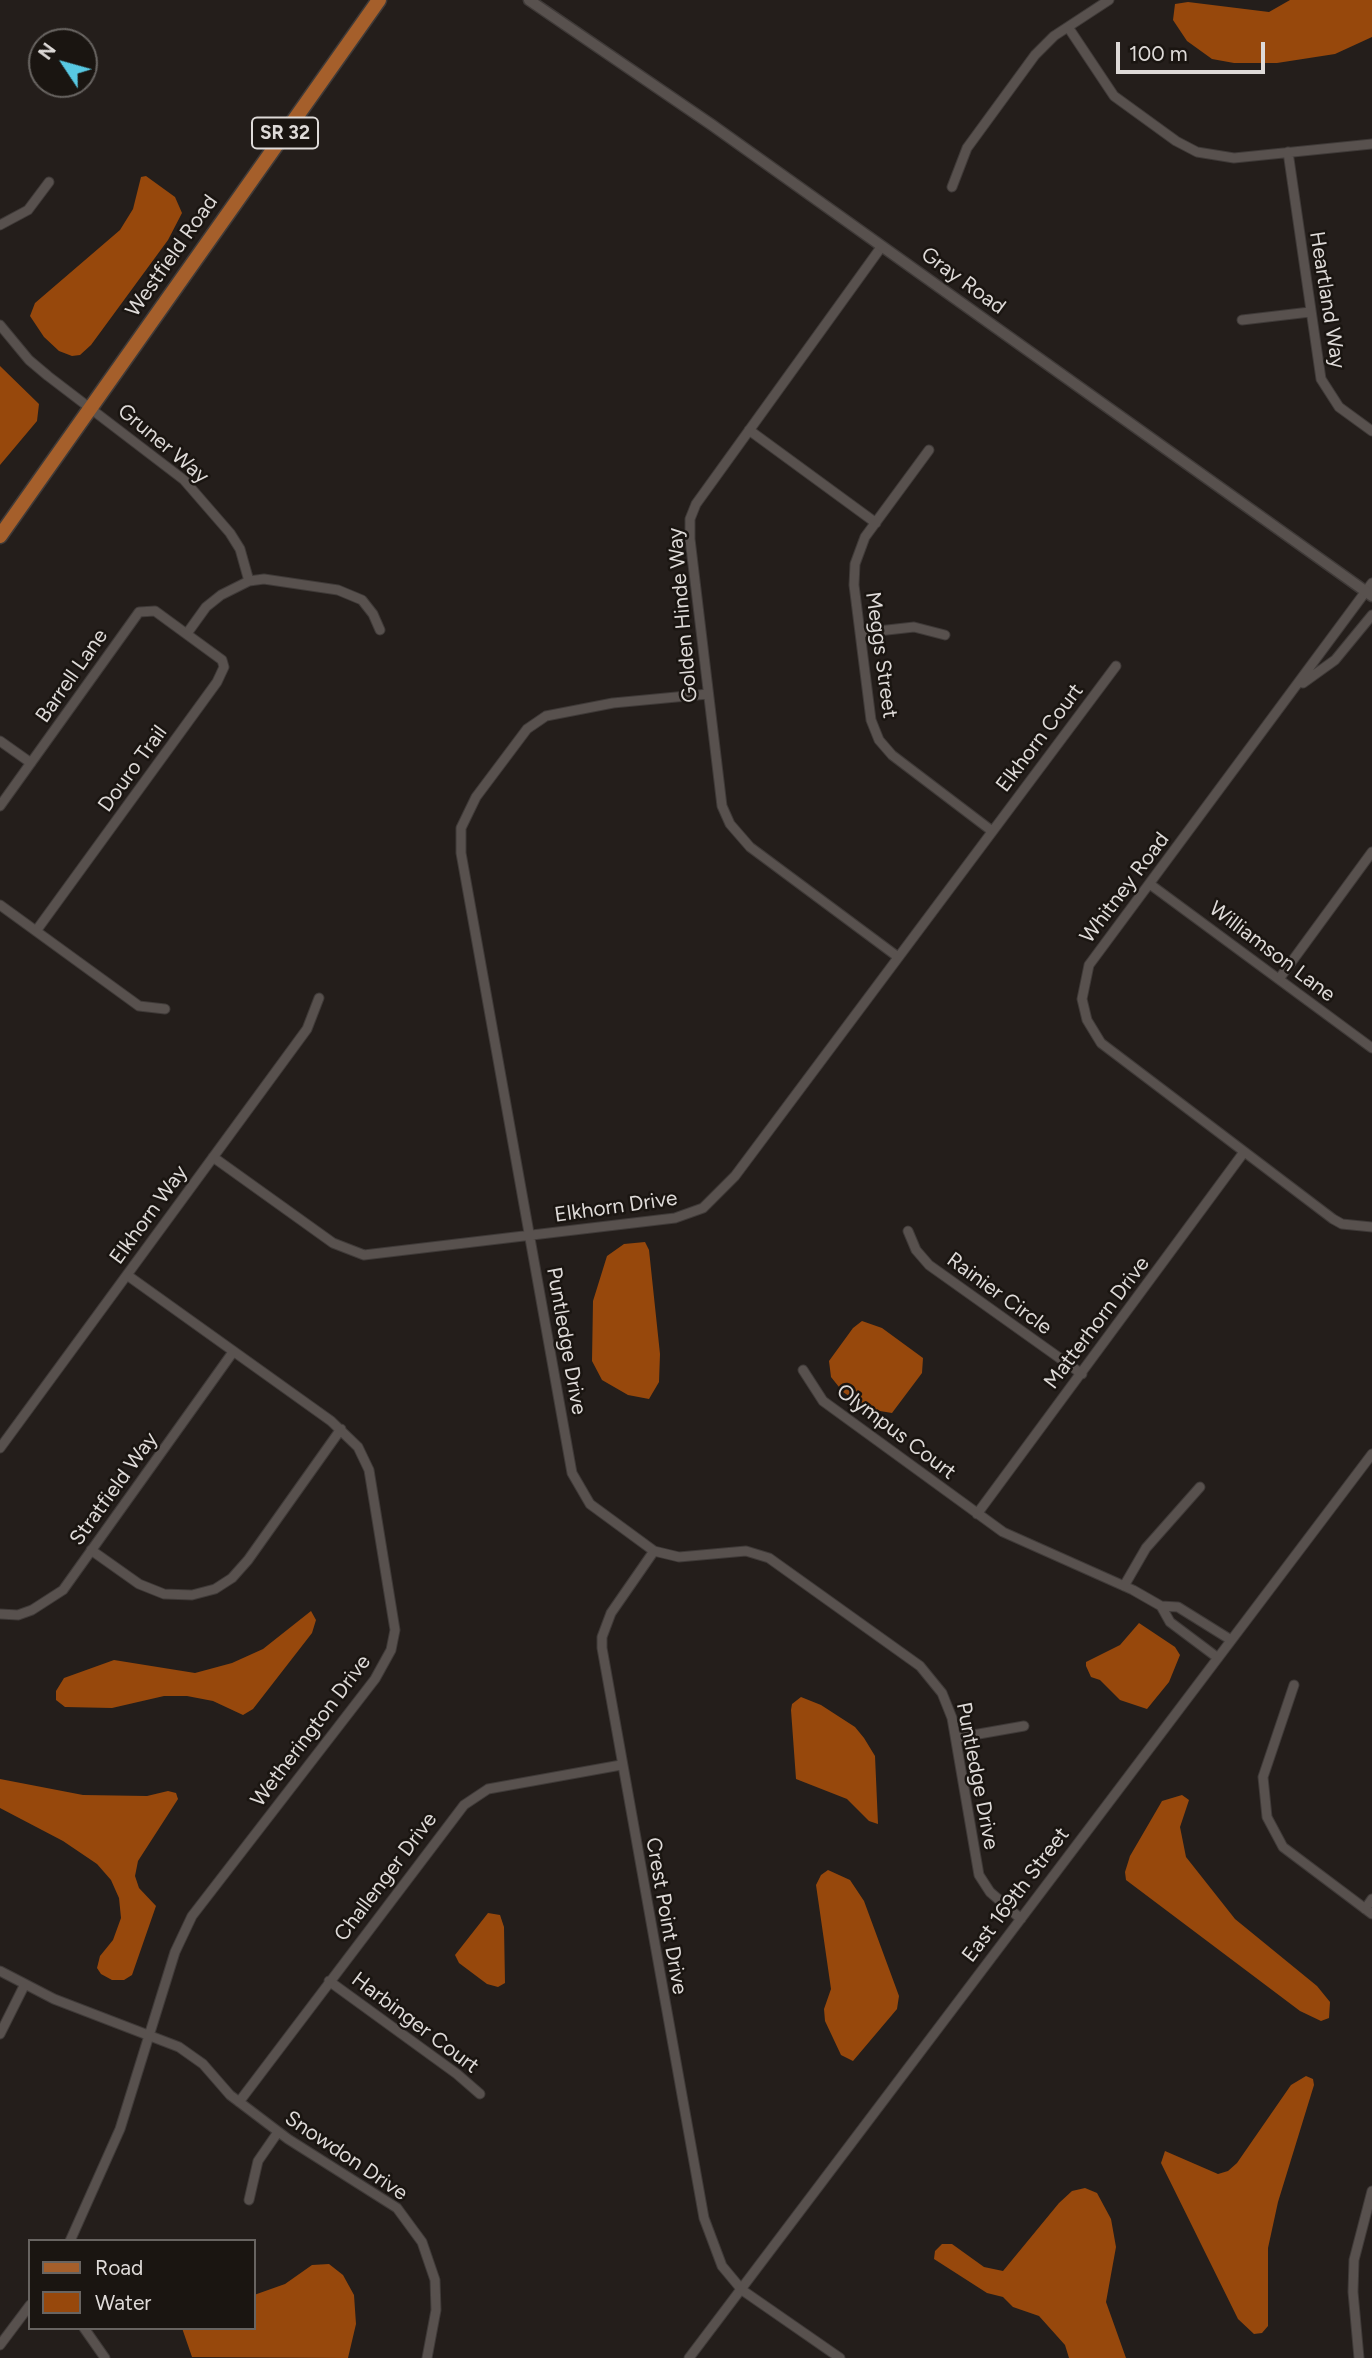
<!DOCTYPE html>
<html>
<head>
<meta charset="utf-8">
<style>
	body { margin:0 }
	#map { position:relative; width:1372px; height:2358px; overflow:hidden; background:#241e1b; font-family:Figtree,sans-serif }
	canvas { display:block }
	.legend { position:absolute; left:28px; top:2239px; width:228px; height:91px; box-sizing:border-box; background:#1a1511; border:2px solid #686461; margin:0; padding:9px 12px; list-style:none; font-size:21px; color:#dedad8 }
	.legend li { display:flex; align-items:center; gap:14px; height:35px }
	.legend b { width:35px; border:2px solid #686461 }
	.north { position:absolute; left:28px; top:28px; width:70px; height:70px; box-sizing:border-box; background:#1a1511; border:2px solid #686461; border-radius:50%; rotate:306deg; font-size:19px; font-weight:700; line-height:28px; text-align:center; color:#dedad8 }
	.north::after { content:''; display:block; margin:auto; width:24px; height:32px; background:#58c9e3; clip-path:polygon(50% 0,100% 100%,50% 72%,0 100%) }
	.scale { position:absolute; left:1116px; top:42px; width:149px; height:32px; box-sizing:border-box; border:4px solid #dedad8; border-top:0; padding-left:9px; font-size:21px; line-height:24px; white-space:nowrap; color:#dedad8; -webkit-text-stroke:5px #1a1511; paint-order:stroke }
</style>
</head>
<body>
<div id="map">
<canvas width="1372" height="2358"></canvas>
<ul class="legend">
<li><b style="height:9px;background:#a55f2b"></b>Road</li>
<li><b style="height:19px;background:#97480c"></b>Water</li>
</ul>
<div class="north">N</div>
<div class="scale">100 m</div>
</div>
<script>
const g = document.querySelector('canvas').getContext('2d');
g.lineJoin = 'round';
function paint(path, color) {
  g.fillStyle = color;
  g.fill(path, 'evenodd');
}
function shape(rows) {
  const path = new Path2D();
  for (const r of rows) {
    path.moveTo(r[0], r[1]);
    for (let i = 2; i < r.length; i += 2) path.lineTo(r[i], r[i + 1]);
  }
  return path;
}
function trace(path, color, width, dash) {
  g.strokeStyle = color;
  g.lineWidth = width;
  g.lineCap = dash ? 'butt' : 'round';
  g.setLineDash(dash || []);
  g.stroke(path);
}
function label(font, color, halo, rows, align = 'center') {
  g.font = font + ' Figtree,sans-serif';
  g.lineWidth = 5;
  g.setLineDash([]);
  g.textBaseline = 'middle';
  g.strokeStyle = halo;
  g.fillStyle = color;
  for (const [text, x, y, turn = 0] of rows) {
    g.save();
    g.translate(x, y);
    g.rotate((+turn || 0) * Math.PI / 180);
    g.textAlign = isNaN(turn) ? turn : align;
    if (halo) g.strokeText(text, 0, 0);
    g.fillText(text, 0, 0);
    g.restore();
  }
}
paint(shape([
	[1290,0,1372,0,1372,37,1335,54,1277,63,1234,63,1212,59,1187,41,1173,20,1175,4,1188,2,1269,12],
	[146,176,175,197,182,213,168,240,91,345,80,355,72,356,59,351,44,337,30,316,35,303,120,230,133,209,141,177],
	[0,366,39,404,37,421,0,465],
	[645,1242,649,1250,660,1354,659,1382,649,1399,628,1395,602,1380,592,1361,593,1301,607,1256,624,1244],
	[862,1321,882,1328,923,1358,922,1373,892,1413,868,1409,843,1392,831,1377,829,1361,853,1328],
	[311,1611,316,1620,312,1633,253,1709,243,1715,213,1701,187,1696,164,1696,112,1708,65,1707,56,1700,56,1691,64,1678,114,1660,195,1673,232,1663,263,1649],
	[1139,1623,1175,1647,1180,1655,1169,1682,1147,1709,1120,1700,1100,1680,1091,1677,1086,1666,1086,1662,1120,1645],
	[801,1697,821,1705,855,1727,864,1738,875,1756,878,1824,869,1821,847,1799,796,1779,791,1710,792,1704],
	[0,1779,83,1795,147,1796,168,1791,176,1793,178,1799,138,1861,135,1876,139,1888,156,1906,132,1975,124,1980,112,1980,101,1974,97,1968,100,1956,113,1940,121,1918,119,1898,111,1880,97,1864,63,1841,0,1808],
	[1182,1795,1189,1800,1180,1827,1186,1857,1235,1919,1317,1986,1330,2002,1329,2018,1321,2021,1300,2011,1126,1880,1125,1872,1130,1856,1162,1801],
	[828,1870,850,1880,864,1901,899,1996,897,2009,853,2061,841,2055,825,2021,824,2009,831,1989,816,1885,821,1875],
	[488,1913,500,1915,504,1927,505,1983,498,1987,487,1984,459,1963,455,1955],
	[1306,2076,1313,2079,1314,2085,1278,2202,1268,2248,1268,2326,1262,2333,1254,2334,1238,2319,1161,2163,1165,2151,1218,2174,1228,2171,1237,2163,1291,2085],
	[1085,2188,1097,2193,1111,2219,1116,2247,1106,2302,1126,2358,1069,2358,1065,2345,1039,2316,1013,2307,1003,2297,987,2293,934,2259,935,2251,942,2244,952,2244,984,2267,1003,2271,1059,2203,1072,2191],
	[329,2264,343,2275,354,2295,356,2324,348,2358,192,2357,182,2328,254,2328,254,2295,285,2284,312,2265]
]), '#97480c');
const minor = shape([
	[1068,27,1114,96,1176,141,1197,152,1234,158,1372,144],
	[1288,152,1321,379,1339,407,1372,431],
	[952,187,967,148,1035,55,1054,36,1109,0],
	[0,225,28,210,49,182],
	[882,246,696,504,690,519,690,539,722,806,730,824,750,847,898,957],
	[1242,320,1310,312],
	[0,325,29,360,48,376,184,480,230,533,240,549,249,581],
	[749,430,876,523],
	[929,450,865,537,855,564,854,585,871,720,879,740,892,755,992,831],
	[1372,583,1089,965,1082,999,1087,1020,1101,1043,1333,1219,1342,1224,1372,1227],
	[188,632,206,607,221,595,249,581,264,579,338,590,362,600,373,614,380,630],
	[860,633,914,627,945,635],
	[1303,683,1335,660,1372,615],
	[708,694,613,703,546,716,527,729,476,797,461,828,461,853,572,1473,590,1504,654,1551,679,1557,746,1551,769,1558,920,1666,942,1693,952,1718,979,1875,990,1892,1021,1919],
	[0,741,31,763],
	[0,806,139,612,155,611,222,660,224,667,217,682,36,931],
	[1151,885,1372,1048],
	[0,905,139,1006,165,1009],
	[1279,979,1372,852],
	[213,1157,333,1243,364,1255,675,1218,703,1208,735,1176,1116,666],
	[908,1231,916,1250,929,1265,1082,1374],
	[803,1370,823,1401,1003,1532,1133,1590,1161,1606,1170,1622,1218,1658],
	[0,1448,307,1029,319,998],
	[977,1514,1244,1152],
	[91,1550,139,1584,164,1594,192,1595,215,1589,232,1578,248,1560,341,1429],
	[654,1551,611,1613,602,1637,602,1648,704,2218,722,2266,742,2290,840,2358],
	[1124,1586,1146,1548,1200,1487],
	[1161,1606,1178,1607,1231,1640],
	[0,1614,18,1615,32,1610,63,1590,233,1352],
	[1294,1685,1263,1777,1267,1817,1283,1847,1372,1914],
	[956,1738,1024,1726],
	[1365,1909,1372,1899],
	[0,1971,54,1999,179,2047,203,2064,230,2095,288,2139,397,2208,422,2242,435,2280,436,2310,427,2358],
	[329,1981,457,2074,480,2094],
	[0,2034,25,1984],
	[239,2102,464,1805,488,1789,621,1765],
	[249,2200,258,2161,278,2132],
	[70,2241,120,2129,175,1952,192,1916,375,1679,391,1650,395,1630,369,1470,358,1447,331,1421,127,1275],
	[84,2328,105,2358],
	[0,2345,30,2305],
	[689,2358,1372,1454],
	[1359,2358,1353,2292,1354,2260,1372,2191]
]);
const tertiary = shape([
	[529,0,712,125,1372,596]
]);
const primary = shape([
	[0,536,379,0]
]);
trace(minor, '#3f3a38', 11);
trace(tertiary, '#3f3a38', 13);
trace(primary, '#3f3a38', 17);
trace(minor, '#58514e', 9);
trace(tertiary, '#58514e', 10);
trace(primary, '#a55f2b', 14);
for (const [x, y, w] of [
	[285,133,66]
]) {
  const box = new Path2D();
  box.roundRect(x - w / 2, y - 15.5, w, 31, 5);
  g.fillStyle = '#1a1511';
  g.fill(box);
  trace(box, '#dedad8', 2);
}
label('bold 19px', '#dedad8', null, [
	["SR 32",285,133]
]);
label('21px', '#dedad8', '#1a1511', [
	["Westfield Road",172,256,-55],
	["Gray Road",963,281,36],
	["Heartland Way",1327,300,81],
	["Gruner Way",163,444,40],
	["Golden Hinde Way",683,615,-95],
	["Meggs Street",881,655,82],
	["Barrell Lane",72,676,-55],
	["Elkhorn Court",1040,738,-53],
	["Douro Trail",133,769,-54],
	["Whitney Road",1125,888,-53],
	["Williamson Lane",1272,952,37],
	["Elkhorn Drive",616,1207,-8],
	["Elkhorn Way",149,1215,-54],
	["Rainier Circle",999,1294,36],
	["Matterhorn Drive",1097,1323,-53],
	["Puntledge Drive",566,1341,80],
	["Olympus Court",896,1432,37],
	["Stratfield Way",114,1489,-54],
	["Wetherington Drive",311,1731,-53],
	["Puntledge Drive",977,1776,79],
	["Challenger Drive",386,1877,-53],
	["East 169th Street",1016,1895,-53],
	["Crest Point Drive",666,1916,80],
	["Harbinger Court",415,2023,37],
	["Snowdon Drive",346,2156,34]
]);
</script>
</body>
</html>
